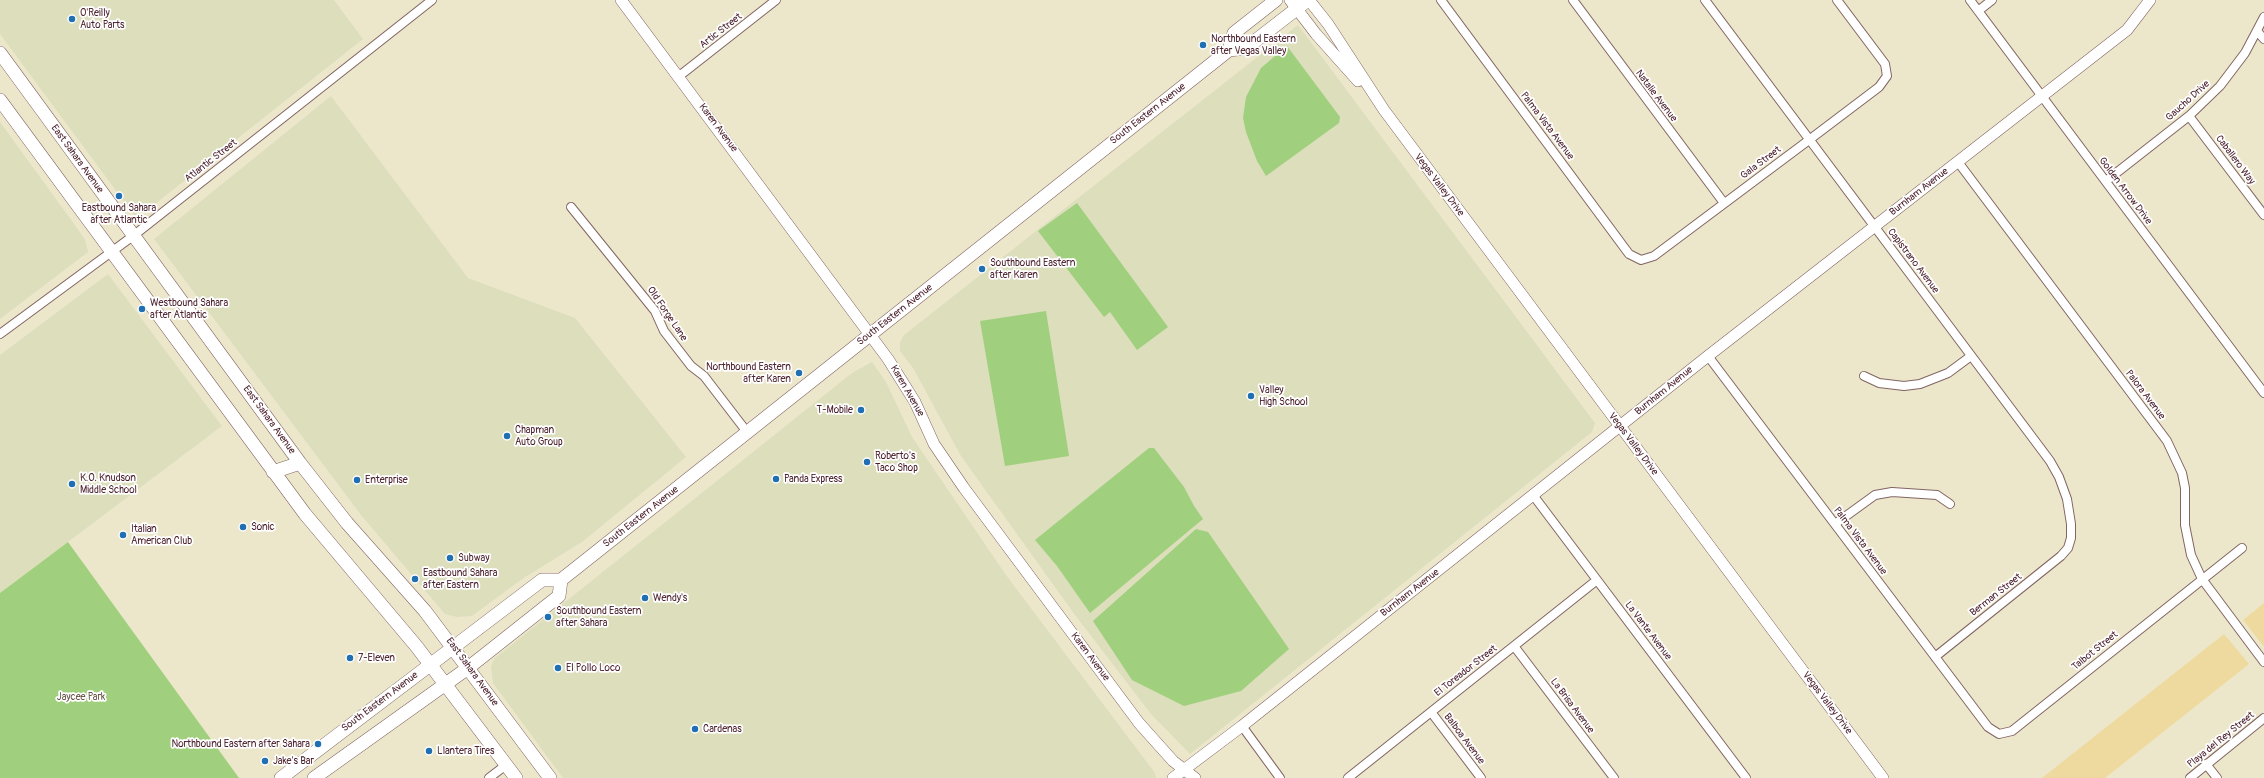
<!DOCTYPE html>
<html>
<head>
<meta charset="utf-8">
<style>
	body { margin:0 }
	canvas { display:block; background:#ece7cb }
</style>
</head>
<body>
<canvas width="2264" height="778"></canvas>
<script>
const g = document.querySelector('canvas').getContext('2d');
g.lineJoin = 'round';
function paint(path, color) {
  g.fillStyle = color;
  g.fill(path, 'evenodd');
}
function shape(rows) {
  const path = new Path2D();
  for (const r of rows) {
    path.moveTo(r[0], r[1]);
    for (let i = 2; i < r.length; i += 2) path.lineTo(r[i], r[i + 1]);
  }
  return path;
}
function trace(path, color, width, dash) {
  g.strokeStyle = color;
  g.lineWidth = width;
  g.lineCap = dash ? 'butt' : 'round';
  g.setLineDash(dash || []);
  g.stroke(path);
}
function label(font, color, halo, rows, align = 'center') {
  g.font = font + ' Pangolin,sans-serif';
  g.lineWidth = 3.5;
  g.setLineDash([]);
  g.textBaseline = 'middle';
  g.strokeStyle = halo;
  g.fillStyle = color;
  for (const [text, x, y, turn = 0] of rows) {
    g.save();
    g.translate(x, y);
    g.rotate((+turn || 0) * Math.PI / 180);
    g.textAlign = isNaN(turn) ? turn : align;
    if (halo) g.strokeText(text, 0, 0);
    g.fillText(text, 0, 0);
    g.restore();
  }
}
paint(shape([
	[0,0,334,0,363,39,145,212,134,215,0,34],
	[1298,25,1595,423,1592,432,1190,754,1151,714,1075,615,961,456,913,368,900,351,900,342,904,335],
	[331,96,468,278,575,318,686,457,582,542,522,579,472,616,457,617,445,614,361,515,154,239],
	[0,122,85,239,88,252,0,319],
	[108,274,222,426,0,593,0,355],
	[872,362,886,382,912,437,1006,575,1155,773,1156,778,563,778,493,683,491,666,495,658,852,373]
]), '#dcdebc');
paint(shape([
	[1287,46,1340,117,1339,123,1266,176,1257,161,1246,132,1243,118,1246,97,1261,68],
	[1077,203,1168,327,1137,350,1110,312,1104,317,1038,231],
	[1046,311,1069,456,1005,466,980,321],
	[1149,448,1154,448,1184,487,1194,506,1203,519,1090,613,1057,566,1035,540],
	[1196,529,1208,532,1289,649,1241,691,1184,706,1132,680,1093,621],
	[68,542,239,778,0,778,0,593]
]), '#a0cf7e');
paint(shape([
	[2264,603,2264,647,2243,620],
	[2224,634,2249,664,2105,778,2042,778]
]), '#eeda9e');
const minor = shape([
	[1441,0,1629,254,1641,260,1654,256,1809,140,1879,87,1887,76,1885,64,1837,0],
	[1573,0,1724,203],
	[1705,0,2050,461,2059,477,2067,499,2071,524,2071,538,2068,548,2061,556,1935,657],
	[1970,0,2264,393],
	[1978,11,1992,0],
	[2257,31,2264,39],
	[678,77,776,0],
	[2189,116,2264,215],
	[1958,162,2167,441,2182,473,2185,488,2185,525,2191,555,2202,579,2264,662],
	[2106,181,2189,116,2220,86,2245,53,2264,17],
	[571,207,655,311,664,331,691,366,704,376,747,432],
	[0,334,133,236,432,0],
	[1708,356,1988,727,1999,734,2012,731,2242,548],
	[1864,376,1879,383,1904,386,1920,384,1948,373,1971,356],
	[1533,495,1746,778],
	[1835,524,1875,495,1892,492,1937,495,1950,504],
	[1514,646,1614,778],
	[1431,712,1481,778],
	[1242,726,1280,778],
	[2206,764,2217,778],
	[489,778,506,765],
	[1348,778,1597,580],
	[2190,778,2264,718]
]);
const tertiary = shape([
	[621,0,888,359,915,402,934,444,964,488,1139,723,1173,761,1195,778],
	[1290,0,1316,34,1358,81],
	[1309,0,1328,24,1384,110,1883,778],
	[1173,778,1242,726,1708,356,2127,30,2150,0]
]);
const primary = shape([
	[1229,50,1234,33,1276,0],
	[0,53,300,463,347,523,425,611,550,778],
	[0,100,305,514,417,647,516,778],
	[273,472,300,463],
	[281,778,542,580,561,580,1229,50,1246,48,1308,0],
	[314,778,468,668,559,596,561,580]
]);
trace(minor, '#836563', 10);
trace(tertiary, '#836563', 12);
trace(primary, '#836563', 14);
trace(minor, '#fff', 8);
trace(tertiary, '#fff', 11);
trace(primary, '#fff', 13);
for (const [x, y, r, color] of [
	[72,19,4,"#1f6fb2"],
	[1203,45,4,"#1f6fb2"],
	[119,196,4,"#1f6fb2"],
	[982,269,4,"#1f6fb2"],
	[142,309,4,"#1f6fb2"],
	[799,373,4,"#1f6fb2"],
	[1251,396,4,"#1f6fb2"],
	[861,410,4,"#1f6fb2"],
	[507,436,4,"#1f6fb2"],
	[867,462,4,"#1f6fb2"],
	[776,479,4,"#1f6fb2"],
	[357,480,4,"#1f6fb2"],
	[72,484,4,"#1f6fb2"],
	[243,527,4,"#1f6fb2"],
	[123,535,4,"#1f6fb2"],
	[450,558,4,"#1f6fb2"],
	[415,579,4,"#1f6fb2"],
	[645,598,4,"#1f6fb2"],
	[548,617,4,"#1f6fb2"],
	[350,658,4,"#1f6fb2"],
	[558,668,4,"#1f6fb2"],
	[695,729,4,"#1f6fb2"],
	[318,744,4,"#1f6fb2"],
	[429,751,4,"#1f6fb2"],
	[265,761,4,"#1f6fb2"]
]) {
  const dot = new Path2D();
  dot.arc(x, y, r, 0, 2 * Math.PI);
  g.fillStyle = color;
  g.fill(dot);
  trace(dot, '#fff', 1.5);
}
label('10px', '#4a1f2b', '#fff', [
	["O'Reilly",80,13],
	["Auto Parts",80,25],
	["Northbound Eastern",1211,39],
	["after Vegas Valley",1211,51],
	["Eastbound Sahara",119,208,"center"],
	["after Atlantic",119,220,"center"],
	["Southbound Eastern",990,263],
	["after Karen",990,275],
	["Westbound Sahara",150,303],
	["after Atlantic",150,315],
	["Northbound Eastern",791,367,"right"],
	["after Karen",791,379,"right"],
	["Valley",1259,390],
	["High School",1259,402],
	["T-Mobile",853,410,"right"],
	["Chapman",515,430],
	["Auto Group",515,442],
	["Roberto's",875,456],
	["Taco Shop",875,468],
	["K.O. Knudson",80,478],
	["Middle School",80,490],
	["Panda Express",784,479],
	["Enterprise",365,480],
	["Sonic",251,527],
	["Italian",131,529],
	["American Club",131,541],
	["Subway",458,558],
	["Eastbound Sahara",423,573],
	["after Eastern",423,585],
	["Wendy's",653,598],
	["Southbound Eastern",556,611],
	["after Sahara",556,623],
	["7-Eleven",358,658],
	["El Pollo Loco",566,668],
	["Cardenas",703,729],
	["Northbound Eastern after Sahara",310,744,"right"],
	["Llantera Tires",437,751],
	["Jake's Bar",273,761]
], 'left');
label('10px', '#4a1f2b', '#fff', [
	["Artic Street",721,31,-38],
	["Natalie Avenue",1656,96,53],
	["Gaucho Drive",2188,101,-42],
	["South Eastern Avenue",1148,114,-38],
	["Palma Vista Avenue",1547,126,53],
	["Karen Avenue",718,128,53],
	["East Sahara Avenue",77,159,54],
	["Caballero Way",2235,160,53],
	["Atlantic Street",211,161,-38],
	["Gala Street",1761,163,-37],
	["Vegas Valley Drive",1439,185,53],
	["Golden Arrow Drive",2125,191,53],
	["Burnham Avenue",1919,192,-38],
	["Capistrano Avenue",1913,261,53],
	["Old Forge Lane",667,314,56],
	["South Eastern Avenue",895,315,-38],
	["Karen Avenue",907,391,60],
	["Burnham Avenue",1664,391,-39],
	["Palora Avenue",2145,395,53],
	["East Sahara Avenue",269,420,54],
	["Vegas Valley Drive",1633,444,53],
	["South Eastern Avenue",641,517,-38],
	["Palma Vista Avenue",1860,541,53],
	["Burnham Avenue",1410,593,-38],
	["Berman Street",1996,595,-38],
	["La Vante Avenue",1648,631,53],
	["Talbot Street",2095,651,-39],
	["Karen Avenue",1090,657,53],
	["El Toreador Street",1466,671,-38],
	["East Sahara Avenue",472,672,54],
	["South Eastern Avenue",380,702,-37],
	["Vegas Valley Drive",1827,703,53],
	["La Brisa Avenue",1572,706,53],
	["Balboa Avenue",1464,739,53],
	["Playa del Rey Street",2221,740,-39]
]);
label('10px', '#645444', '#fff', [
	["Jaycee Park",81,697]
]);
</script>
</body>
</html>
